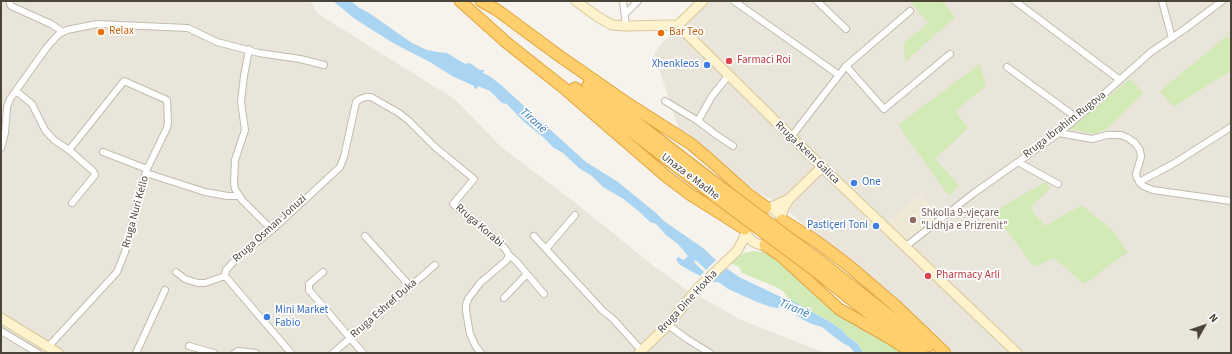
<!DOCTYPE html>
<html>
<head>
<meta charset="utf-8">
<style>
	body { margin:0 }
	#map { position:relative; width:1232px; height:354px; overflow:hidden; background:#f6f3ec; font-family:"Source Sans 3",sans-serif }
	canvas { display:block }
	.frame { position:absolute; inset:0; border:2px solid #4b4439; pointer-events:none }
	.north { position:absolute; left:1184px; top:306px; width:40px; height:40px; -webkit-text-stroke:3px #fff; paint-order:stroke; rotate:50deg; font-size:11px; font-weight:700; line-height:16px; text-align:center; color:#4b4439 }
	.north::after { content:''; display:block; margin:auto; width:14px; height:18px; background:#4b4439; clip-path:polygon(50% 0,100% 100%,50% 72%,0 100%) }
</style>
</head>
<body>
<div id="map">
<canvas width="1232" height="354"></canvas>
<div class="frame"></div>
<div class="north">N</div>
</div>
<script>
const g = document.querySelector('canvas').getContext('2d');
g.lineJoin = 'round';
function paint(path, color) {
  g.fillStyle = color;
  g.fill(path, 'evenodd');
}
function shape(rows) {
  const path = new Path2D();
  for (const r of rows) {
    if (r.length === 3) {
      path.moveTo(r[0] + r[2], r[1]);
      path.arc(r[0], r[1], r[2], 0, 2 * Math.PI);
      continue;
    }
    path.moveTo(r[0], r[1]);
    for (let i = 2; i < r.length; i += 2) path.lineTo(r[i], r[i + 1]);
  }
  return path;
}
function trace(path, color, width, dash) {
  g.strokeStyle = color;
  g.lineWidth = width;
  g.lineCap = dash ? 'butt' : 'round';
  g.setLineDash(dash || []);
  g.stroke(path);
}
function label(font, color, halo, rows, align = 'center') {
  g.font = font + ' "Source Sans 3",sans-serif';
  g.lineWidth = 3.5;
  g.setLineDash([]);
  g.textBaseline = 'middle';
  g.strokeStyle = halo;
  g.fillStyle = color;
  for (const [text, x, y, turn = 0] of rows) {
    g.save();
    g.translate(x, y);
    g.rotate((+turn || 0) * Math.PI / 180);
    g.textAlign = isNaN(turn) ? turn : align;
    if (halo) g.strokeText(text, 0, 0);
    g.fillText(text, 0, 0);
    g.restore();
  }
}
paint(shape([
	[1,1,310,1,318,14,456,100,502,148,578,205,656,268,693,294,694,293,741,320,825,353,1,353],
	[704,1,1231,1,1231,353,953,353,948,346,851,265,778,202,758,193,679,130,654,53,664,41,677,30]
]), '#eae5da');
paint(shape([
	[921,194,939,217,906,241,888,223,897,213]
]), '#efe8d6');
paint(shape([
	[910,1,943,1,955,17,905,62,904,43,928,23],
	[1227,36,1231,40,1231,71,1173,107,1160,91],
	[980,64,986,86,955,111,968,128,935,159,959,185,949,196,898,125],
	[1130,79,1144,93,1107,129,1094,134,1070,129],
	[1045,182,1050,189,1030,208,1045,226,1082,205,1113,231,1128,252,1084,284,1054,258,1034,267,993,212],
	[755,251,763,252,782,263,902,353,863,353,859,345,852,339,848,337,842,330,830,322,789,299,784,292,774,286,742,273,739,267,731,263,744,253]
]), '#d2eab5');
paint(shape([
	[333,1,351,1,358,7,369,13,412,43,427,50,438,52,447,53,465,64,470,63,480,70,484,70,483,73,491,77,502,86,586,162,618,182,656,213,664,221,703,248,716,260,706,270,697,261,694,260,695,263,704,272,700,276,680,265,676,260,678,257,684,260,688,256,678,244,666,235,656,224,650,222,641,213,622,198,603,187,592,176,579,168,563,153,554,148,544,138,523,121,507,104,502,103,490,91,478,86,477,89,474,88,474,86,452,76,430,62,393,43,355,19],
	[726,268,739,277,783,298,789,299,830,322,842,330,848,337,852,339,859,345,863,353,854,352,850,347,841,342,822,327,812,324,802,319,792,312,784,309,771,307,757,302,728,289,723,285,718,282,711,282]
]), '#a9d4f2');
const street = shape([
	[9,1,11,6,51,24,63,32],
	[623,1,626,26],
	[734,1,839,75],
	[817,1,846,29],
	[1015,1,1120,80],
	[1162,1,1172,38],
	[625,14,638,1],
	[249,49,244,76,241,102,245,130,235,160,234,184,235,189,242,200,272,230],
	[846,66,884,109,950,54],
	[1007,67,1077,118],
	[16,91,32,104,45,130,54,140,69,150,93,171,95,175,72,203],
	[665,101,698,121,715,134,733,146],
	[698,121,712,96,729,75],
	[1059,133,1092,139,1107,135,1121,135,1128,138,1135,143,1140,150,1141,157,1136,174,1137,178,1143,186,1153,190,1231,201],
	[791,137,846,66,910,11],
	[1,148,5,133,7,107,10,99,47,47,59,34,67,30,97,24,188,28,217,42,259,53,300,59,324,65],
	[103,152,147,169],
	[1018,162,1058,184],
	[146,173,205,192,228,196,238,196],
	[1139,182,1173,164,1231,127],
	[365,236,410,286],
	[534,236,603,311,613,319,642,351],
	[905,247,974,193,1059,133,1077,118,1151,52,1182,31,1222,1],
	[546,249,575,215],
	[509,255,516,261,544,294],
	[176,272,185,279,198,283,205,283,225,276],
	[323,272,309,284,309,290,363,353],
	[225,276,226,270,237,258,272,230,340,167,344,157,356,102,360,99,366,97,371,97,399,113,408,120,435,147,474,179,453,204,461,211,496,239,506,250,509,255,506,261,480,283,468,299,466,305,466,311,470,334,476,347,481,353],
	[225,276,291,353],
	[504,298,527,274],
	[668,325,687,339,710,353],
	[1,331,38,353],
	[189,346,214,353],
	[48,347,117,272,125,252,140,192,147,169,167,128,168,123,167,100,124,81,69,150],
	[136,353,165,290],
	[235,353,238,351,256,353],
	[333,353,435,265]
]);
const secondary = shape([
	[576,1,598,17,612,25,626,26,673,25,683,30,822,167,1017,353],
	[677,26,703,1],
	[789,199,822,167],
	[764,226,19],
	[769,208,789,199,784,207,781,217],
	[1,318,58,353],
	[639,353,668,325,697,289,737,251,743,240,746,232]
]);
const highway = shape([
	[460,1,507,43,565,89,667,177,691,195,745,229],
	[481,1,497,10,558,55,627,103,691,144,710,160,749,195,766,207],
	[588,85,719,186],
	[575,88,711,193],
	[782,220,816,241,848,265,897,307,945,353],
	[765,245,780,255,839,309,888,337,913,353],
	[820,261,928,346],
	[813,269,848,297,921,353]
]);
trace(street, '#c2bbae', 8);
trace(secondary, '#d6c79b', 11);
trace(highway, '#e0a43c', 13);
trace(street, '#fff', 6);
trace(secondary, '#fff3cd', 9);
trace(highway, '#ffcf6e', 11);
const highwayBridge = shape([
	[719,186,820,261],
	[711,193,813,269]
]);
trace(highwayBridge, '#e0a43c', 13, []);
trace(highwayBridge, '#ffcf6e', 11);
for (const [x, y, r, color] of [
	[101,32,4,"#e8710a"],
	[661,33,4,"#e8710a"],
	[729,61,4,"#e0444e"],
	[707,65,4,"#3f7fe0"],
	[854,183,4,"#3f7fe0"],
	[913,220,4,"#8d6e63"],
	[876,226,4,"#3f7fe0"],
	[928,276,4,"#e0444e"],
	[267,317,4,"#3f7fe0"]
]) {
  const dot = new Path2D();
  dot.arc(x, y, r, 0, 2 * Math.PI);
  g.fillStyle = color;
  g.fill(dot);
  trace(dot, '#fff', 1.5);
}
label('11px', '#c56008', '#fff', [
	["Relax",109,32],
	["Bar Teo",669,33]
], 'left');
label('11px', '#be3a42', '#fff', [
	["Farmaci Roi",737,61],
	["Pharmacy Arli",936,276]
], 'left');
label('11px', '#366cbe', '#fff', [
	["Xhenkleos",699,65],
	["One",862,183,"left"],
	["Pastiçeri Toni",868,226],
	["Mini Market",275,311,"left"],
	["Fabio",275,324,"left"]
], 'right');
label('11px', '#4b4439', '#fff', [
	["Rruga Ibrahim Rugova",1065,125,-38],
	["Rruga Azem Galica",807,153,44],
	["Unaza e Madhe",690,177,37],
	["Rruga Nuri Kello",136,212,-75],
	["Rruga Korabi",479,226,41],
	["Rruga Osman Jonuzi",270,229,-42],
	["Rruga Dine Hoxha",688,302,-47],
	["Rruga Eshref Duka",384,309,-41]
]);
label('11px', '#785e54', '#fff', [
	["Shkolla 9-vjeçare",921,214],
	["\"Lidhja e Prizrenit\"",921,227]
], 'left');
label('italic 12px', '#2e7ab2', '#fff', [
	["Tiranë",533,121,41],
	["Tiranë",794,309,22]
]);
</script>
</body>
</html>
